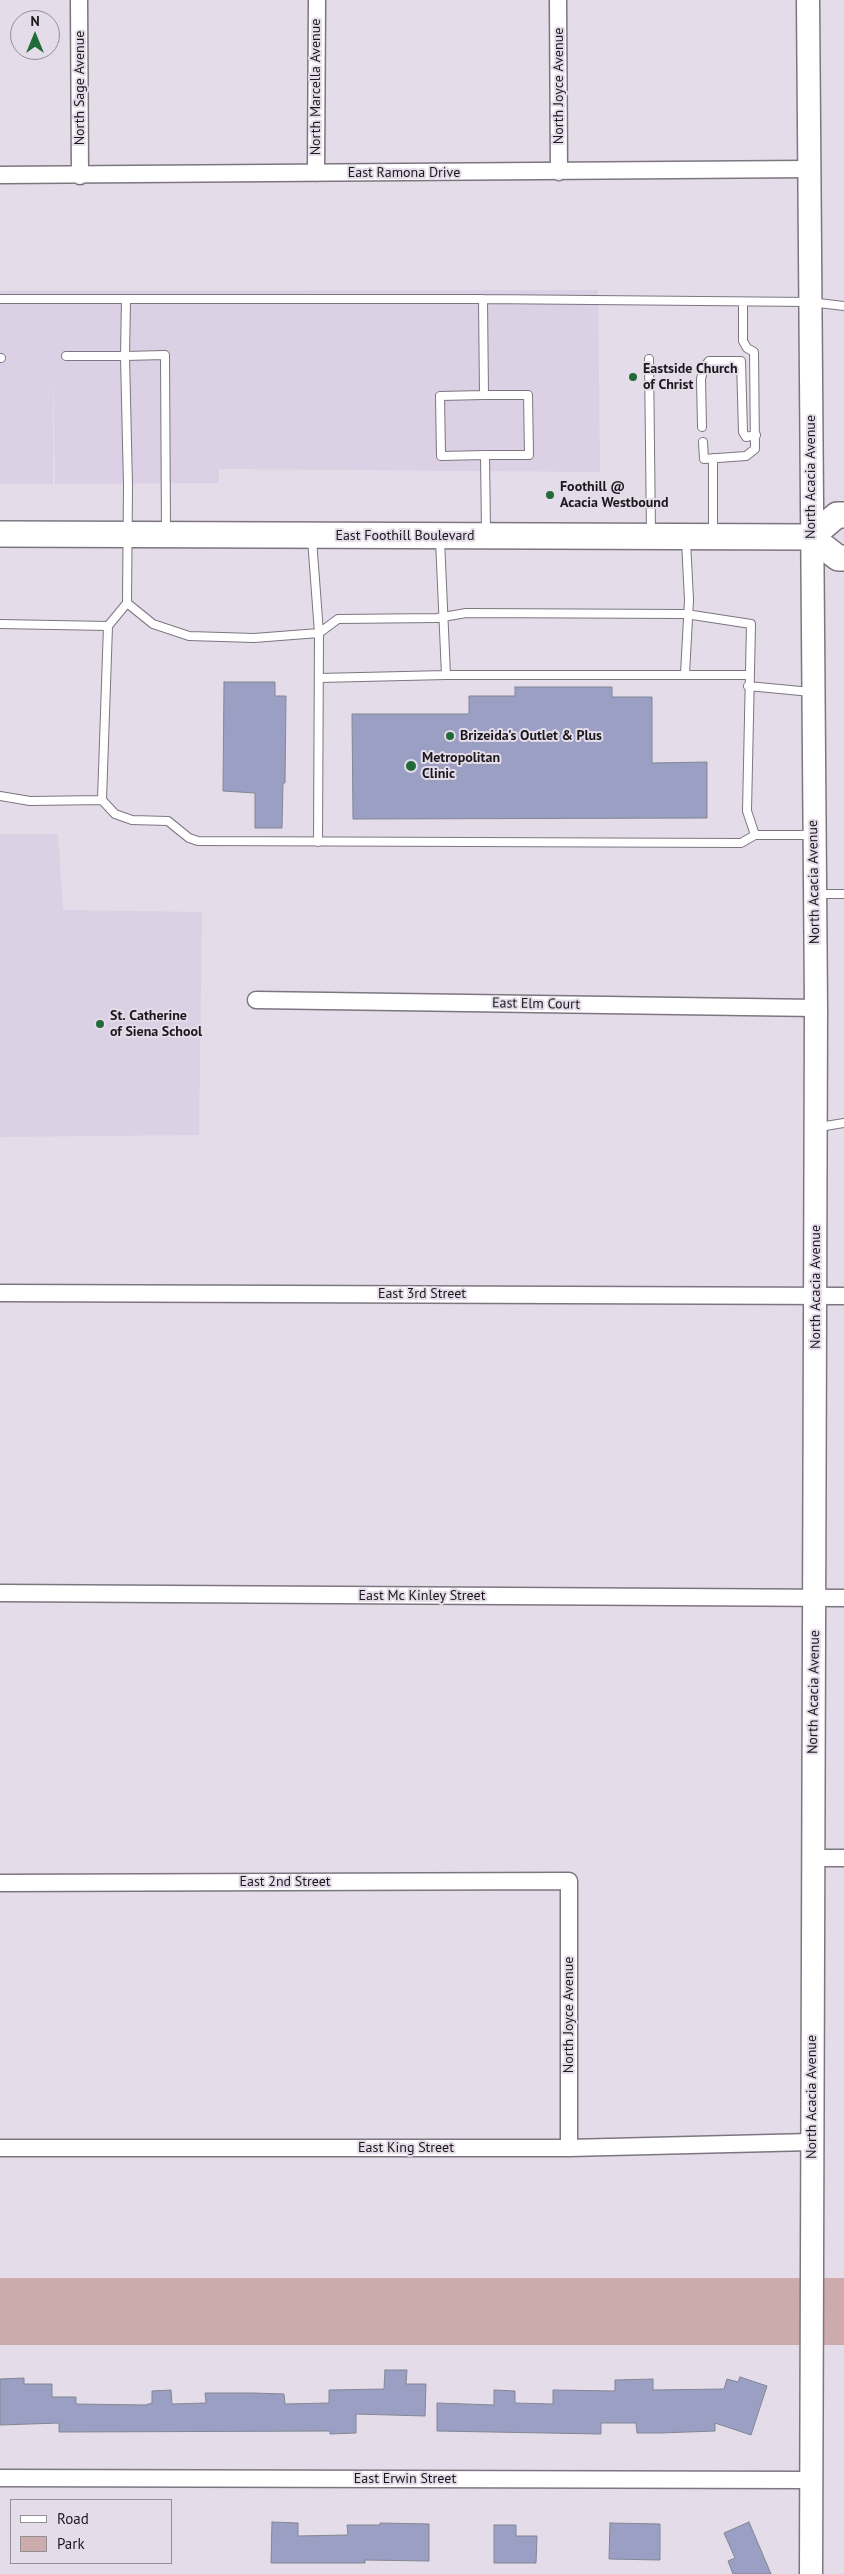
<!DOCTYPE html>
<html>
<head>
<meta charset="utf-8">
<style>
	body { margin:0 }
	#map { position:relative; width:844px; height:2574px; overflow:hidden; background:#e4dce9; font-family:"PT Sans",sans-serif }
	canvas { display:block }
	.legend { position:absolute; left:10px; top:2499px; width:162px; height:65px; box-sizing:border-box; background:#e4dce9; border:1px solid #948e97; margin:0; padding:6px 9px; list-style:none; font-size:15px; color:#1b181d }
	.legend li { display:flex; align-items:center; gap:10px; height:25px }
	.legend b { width:25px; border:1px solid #948e97 }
	.north { position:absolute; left:10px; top:10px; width:50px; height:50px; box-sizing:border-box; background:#e4dce9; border:1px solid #948e97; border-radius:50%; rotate:0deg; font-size:14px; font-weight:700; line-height:20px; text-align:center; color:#1b181d }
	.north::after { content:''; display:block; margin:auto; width:18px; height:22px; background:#216b38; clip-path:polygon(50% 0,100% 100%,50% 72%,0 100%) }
</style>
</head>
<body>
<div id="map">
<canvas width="844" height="2574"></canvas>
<ul class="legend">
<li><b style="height:6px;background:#fff"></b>Road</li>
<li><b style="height:14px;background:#cdaaab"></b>Park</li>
</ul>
<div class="north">N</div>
</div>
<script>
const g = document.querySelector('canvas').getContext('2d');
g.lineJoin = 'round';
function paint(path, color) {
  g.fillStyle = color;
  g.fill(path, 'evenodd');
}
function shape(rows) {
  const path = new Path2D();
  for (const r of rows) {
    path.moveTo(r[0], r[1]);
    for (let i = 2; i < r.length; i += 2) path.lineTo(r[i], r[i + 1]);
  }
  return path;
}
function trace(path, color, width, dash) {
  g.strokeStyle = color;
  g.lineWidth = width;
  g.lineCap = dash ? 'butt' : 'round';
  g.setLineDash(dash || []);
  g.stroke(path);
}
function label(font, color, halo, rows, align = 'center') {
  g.font = font + ' "PT Sans",sans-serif';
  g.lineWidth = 4;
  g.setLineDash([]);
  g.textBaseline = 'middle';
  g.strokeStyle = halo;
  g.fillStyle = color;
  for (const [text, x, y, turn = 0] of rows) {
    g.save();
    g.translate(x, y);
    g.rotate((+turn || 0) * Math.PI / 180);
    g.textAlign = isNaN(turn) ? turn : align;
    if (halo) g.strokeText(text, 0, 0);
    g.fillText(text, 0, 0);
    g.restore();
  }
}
paint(shape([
	[598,290,600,472,219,469,219,483,55,484,53,365,53,484,0,484,0,291],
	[0,834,58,834,63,910,202,912,199,1135,0,1137]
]), '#dbd0e4');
paint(shape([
	[0,2278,844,2278,844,2345,0,2345]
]), '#cdaaab');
const building = shape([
	[224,682,275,682,275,696,286,696,285,783,283,783,282,828,255,828,255,793,223,791,224,682],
	[515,687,612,687,612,697,652,697,652,763,707,762,707,818,353,819,352,714,469,714,469,696,515,696,515,687],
	[385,2370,407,2370,406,2384,426,2384,425,2416,356,2414,356,2433,330,2434,330,2431,59,2432,59,2423,0,2425,0,2379,24,2378,24,2384,52,2384,52,2397,76,2397,76,2404,145,2405,152,2403,152,2391,171,2390,172,2404,206,2403,205,2393,253,2393,284,2394,285,2404,329,2403,329,2390,384,2389,385,2370],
	[740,2377,767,2386,751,2435,715,2423,715,2431,660,2433,637,2433,636,2423,601,2423,601,2434,437,2431,437,2403,494,2405,494,2390,515,2391,515,2403,553,2404,553,2390,615,2391,615,2380,653,2379,653,2390,724,2389,727,2379,738,2382,740,2377],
	[272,2522,298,2523,298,2536,348,2535,347,2525,380,2525,380,2523,429,2524,429,2561,365,2560,365,2563,271,2563,272,2522],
	[749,2522,771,2574,733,2574,728,2561,735,2558,724,2533,749,2522],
	[610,2523,660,2524,660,2560,609,2559,610,2523],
	[494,2525,516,2525,516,2536,537,2536,536,2563,494,2563,494,2525]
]);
paint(building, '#9a9fc3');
trace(building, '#848693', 1);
const lane = shape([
	[0,299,483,299,810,302,844,306],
	[483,299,484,395,528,395,529,455,485,455,486,531],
	[66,356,125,356,126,299],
	[0,358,1,358],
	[649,359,651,534],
	[484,395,440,396,441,456,485,455],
	[702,427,701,379,704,367,709,361,741,361,743,432,746,437,756,435],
	[703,442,704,459,746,456,755,449,754,352,747,348,743,341,743,302],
	[713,533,713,458],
	[127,603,153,624,189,636,254,638,319,633,312,539],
	[0,624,108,626],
	[685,674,689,600,686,541],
	[446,675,749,675],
	[319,678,446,675,440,540],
	[748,686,811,692],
	[0,796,30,801,102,800,108,626,127,603,128,486,125,356,165,355,166,532],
	[102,800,115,814,132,820,168,821,189,838,198,841,741,843,755,835],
	[318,842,319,633,338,619,437,618,466,613,686,614,751,624,747,811,755,835,812,835],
	[816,894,844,894],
	[819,1127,844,1123]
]);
const street = shape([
	[79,0,80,176],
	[558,0,559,172],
	[316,173,317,0],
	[0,175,808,169],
	[256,1000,816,1008],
	[0,1293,844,1296],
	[0,1593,844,1598],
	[812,1858,844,1858],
	[0,1883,569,1881,569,2148],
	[0,2148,569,2148,811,2142],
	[0,2478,810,2480]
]);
const secondary = shape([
	[808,0,816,1008,811,2574]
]);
const primary = shape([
	[0,534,811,537,838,558,844,558],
	[811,537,837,515,844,515]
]);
trace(lane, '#7d7681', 10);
trace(street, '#7d7681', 19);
trace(secondary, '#7d7681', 25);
trace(primary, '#7d7681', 28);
trace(lane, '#fff', 8);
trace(street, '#fff', 16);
trace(secondary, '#fff', 22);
trace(primary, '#fff', 25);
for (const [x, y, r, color] of [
	[633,377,5,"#216b38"],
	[550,495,5,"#216b38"],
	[450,736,5,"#216b38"],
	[411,766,6,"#216b38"],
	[100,1024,5,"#216b38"]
]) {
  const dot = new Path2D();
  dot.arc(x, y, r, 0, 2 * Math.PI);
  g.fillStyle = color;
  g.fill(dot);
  trace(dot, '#e4dce9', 2);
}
label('14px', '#1b181d', '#e4dce9', [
	["North Joyce Avenue",559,86,-90],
	["North Marcella Avenue",316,87,-90],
	["North Sage Avenue",80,88,-90],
	["East Ramona Drive",404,173],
	["North Acacia Avenue",811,477,-90],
	["East Foothill Boulevard",405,536],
	["North Acacia Avenue",814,882,-91],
	["East Elm Court",536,1004,1],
	["North Acacia Avenue",816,1287,-90],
	["East 3rd Street",422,1294],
	["East Mc Kinley Street",422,1596],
	["North Acacia Avenue",814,1692,-89],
	["East 2nd Street",285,1882],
	["North Joyce Avenue",569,2015,-90],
	["North Acacia Avenue",812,2097,-90],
	["East King Street",406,2148],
	["East Erwin Street",405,2479]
]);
label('bold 14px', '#1b181d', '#e4dce9', [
	["Eastside Church",643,369],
	["of Christ",643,385],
	["Foothill @",560,487],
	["Acacia Westbound",560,503],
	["Brizeida's Outlet & Plus",460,736],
	["Metropolitan",422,758],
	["Clinic",422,774],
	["St. Catherine",110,1016],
	["of Siena School",110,1032]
], 'left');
</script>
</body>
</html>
